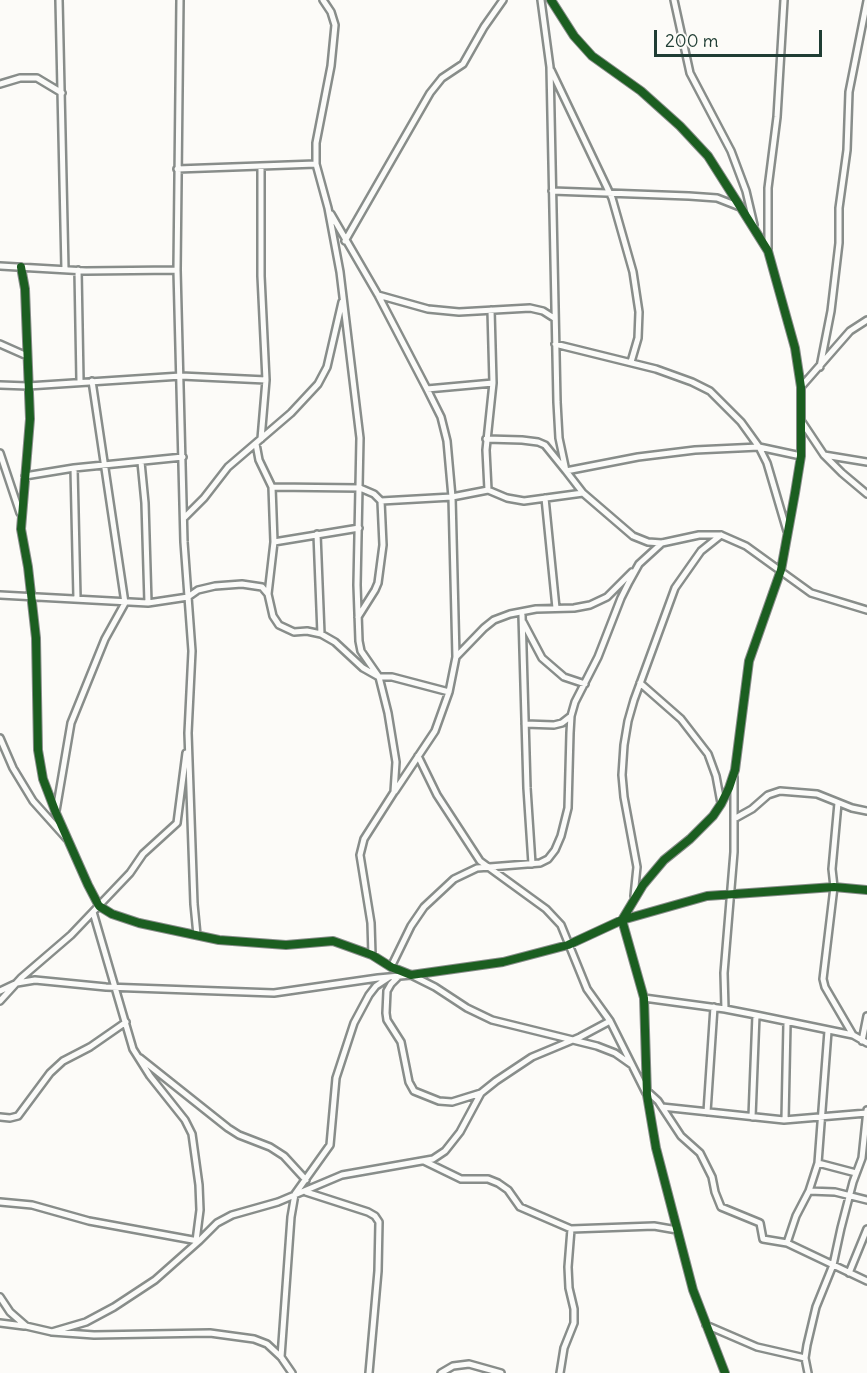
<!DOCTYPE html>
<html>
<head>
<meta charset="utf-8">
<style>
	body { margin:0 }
	#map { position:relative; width:867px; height:1373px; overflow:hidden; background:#fcfbf8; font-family:Delius,sans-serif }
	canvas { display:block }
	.scale { position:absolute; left:654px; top:30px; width:168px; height:27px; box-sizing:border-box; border:3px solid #1f3d34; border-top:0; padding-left:8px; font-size:18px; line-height:21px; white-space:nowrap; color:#1f3d34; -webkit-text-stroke:4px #fdfcf7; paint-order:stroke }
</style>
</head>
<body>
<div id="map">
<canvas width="867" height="1373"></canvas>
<div class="scale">200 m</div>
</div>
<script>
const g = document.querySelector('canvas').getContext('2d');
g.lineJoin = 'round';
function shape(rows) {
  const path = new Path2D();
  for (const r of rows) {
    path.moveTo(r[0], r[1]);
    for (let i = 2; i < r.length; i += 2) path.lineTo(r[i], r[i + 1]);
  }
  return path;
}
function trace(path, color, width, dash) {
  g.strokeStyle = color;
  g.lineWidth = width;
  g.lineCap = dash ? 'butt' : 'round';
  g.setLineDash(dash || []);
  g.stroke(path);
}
const minor = shape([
	[59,0,65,269],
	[180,0,177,270,184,542,192,651,188,733,194,904,197,935],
	[323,0,331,12,335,25,331,66,316,143,316,164,328,208,340,272,360,438,357,585,359,641,361,651,379,677,388,713,396,762,394,792,364,839,360,855,371,923,372,955],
	[541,0,550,67,557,402,559,438,566,471,583,493,633,536,648,542,662,543,699,535,721,535,746,546,811,593,867,610],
	[551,0,574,36,592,56,641,91,680,126,708,156,741,208,768,251,795,348,801,387,801,456,795,493,781,570,749,661,735,770,729,788,721,804,713,816,690,839,664,860,643,885,622,920,644,998,647,1095,656,1148,693,1290,725,1373],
	[674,0,690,73,731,151,746,191,754,225],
	[551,70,612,198,633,272,639,312,638,338,631,362],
	[0,84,20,78,37,78,62,93],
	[177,169,316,164],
	[552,191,689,196,717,198,740,207],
	[331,214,378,295,427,389,441,417,447,441,452,497,456,657,449,692,435,731,395,791],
	[345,241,430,93,442,78,463,64,484,27,503,0],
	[768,249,768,188,777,117,784,0],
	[0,266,86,271,177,270],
	[21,267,25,289,30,419,21,529,28,567,36,638,38,750,43,779,56,813,88,885,99,906,112,914,139,923,219,940,286,945,333,941,372,955,391,967,411,975,503,962,568,945,622,920,707,896,834,887,867,890],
	[78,270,80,381],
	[378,295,428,309,459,312,530,308,543,311,554,318],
	[0,344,27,356],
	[555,344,656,369,692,382,710,391,741,422,759,447,767,463,787,531],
	[820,367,831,311,839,243,839,208,847,150,849,92,867,1],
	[0,385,28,386,181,376,266,380],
	[801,387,850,331,867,320],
	[427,389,493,383],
	[802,422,824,455,842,473,867,494],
	[261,439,266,380,261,276,261,166],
	[486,439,522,440,538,442,545,445,566,471,638,457,695,450,759,447,801,456],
	[256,444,259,460,272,487,274,542,268,594,273,616,279,625,294,632,307,631,321,634,335,642,363,668,379,677,392,677,449,692],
	[0,453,20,513],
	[824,455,867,462],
	[141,462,145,503,148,603],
	[74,468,77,598],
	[25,476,74,468,183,457],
	[272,487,360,488,374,494,381,501,383,545,378,583,375,590,358,617],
	[488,490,486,450,493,383,491,310],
	[545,498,556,608],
	[381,501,452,497,488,490,507,498,524,501,583,493],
	[185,517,204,498,228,467,291,413,318,384,327,367,342,302],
	[317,534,321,634],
	[274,542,359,528],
	[0,595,148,603,188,597,198,590,215,586,242,584,262,587,268,594],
	[522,615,527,788,532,864],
	[523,622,542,658,564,677,585,684],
	[456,657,484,628,494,620,510,614,536,609,574,608,590,605,607,597,632,572],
	[640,683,681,719,708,754,716,776,721,803],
	[525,724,554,725,562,723,571,716],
	[0,738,13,768,33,801,67,839],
	[418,756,437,795,480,861,546,909,561,925,587,989,610,1021,646,1093],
	[838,803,832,869,834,887,823,979,825,987,853,1035],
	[56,811,71,723,105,639,125,603,92,381],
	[734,819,752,809,768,795,780,791,817,794,852,808,867,811],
	[634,896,637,867,624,797,622,775,624,745,628,721,634,700,675,588,701,551,721,535],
	[93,912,133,1049,150,1076,185,1120,192,1134,199,1185,200,1210,196,1241],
	[391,967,411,926,424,907,454,879,477,868,540,863,548,859,555,850,561,836,568,808,570,733,571,716,575,702,598,657,621,598,629,582,639,564,662,543],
	[399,976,391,984,387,991,386,1013,387,1020,401,1042,409,1082,414,1091,439,1101,452,1102,481,1093],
	[0,991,17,983,35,980,106,987,274,993,378,978,411,975,435,987,467,1008,492,1020,597,1046,615,1053,632,1065],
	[644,998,725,1009,756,1015,853,1035,867,1043],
	[0,1001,21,978,71,935,130,873,143,854,177,823,186,753],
	[725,1009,724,973,734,852,734,777],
	[862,1041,867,1016],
	[140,1058,228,1128,239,1135,270,1147,284,1156,306,1180],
	[647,1091,658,1101,681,1136,700,1153,712,1177,715,1192,721,1207,760,1223,763,1239,787,1243,867,1281],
	[662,1107,784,1120,867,1113],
	[707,1112,714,1007],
	[0,1117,10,1118,18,1116,50,1073,63,1061,90,1047,126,1022],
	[752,1117,756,1015],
	[785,1120,787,1023],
	[424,1161,461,1179,488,1179,498,1183,508,1190,520,1207,571,1229,654,1226,677,1230],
	[818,1163,856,1173],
	[809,1191,835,1192,867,1200],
	[306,1192,368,1212,375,1216,379,1222,378,1271,369,1373],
	[0,1202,32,1205,89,1221,198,1241],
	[787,1243,796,1216,809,1191,818,1163,828,1031],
	[849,1273,867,1229],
	[0,1297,10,1312,26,1326,52,1332,94,1335,210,1333,254,1339,267,1344,281,1357,292,1373],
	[0,1323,24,1326],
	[706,1325,757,1347,805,1358],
	[52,1332,86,1322,114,1307,155,1280,199,1241,217,1223,232,1215,278,1202,342,1175,433,1159,445,1151,460,1132,481,1093,496,1081,532,1057,580,1037,610,1021],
	[281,1357,291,1217,295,1194,330,1145,336,1078,354,1023,369,995,376,986,388,978],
	[441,1373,453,1366,469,1364,501,1373],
	[560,1373,564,1348,574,1323,574,1309,569,1288,568,1267,571,1229],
	[808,1373,805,1358,807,1345,816,1307,833,1265,841,1228,853,1182,862,1158,867,1110]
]);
trace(minor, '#888d8a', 10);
trace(minor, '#fbfbf9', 5);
trace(shape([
	[551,0,574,36,592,56,641,91,680,126,708,156,741,208,768,251,795,348,801,387,801,456,795,493,781,570,749,661,735,770,729,788,721,804,713,816,690,839,664,860,643,885,622,920,644,998,647,1095,656,1148,693,1290,725,1373],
	[21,267,25,289,30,419,21,529,28,567,36,638,38,750,43,779,56,813,88,885,99,906,112,914,139,923,219,940,286,945,333,941,372,955,391,967,411,975,503,962,568,945,622,920,707,896,834,887,867,890]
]), '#1b5e20', 8);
</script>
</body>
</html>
